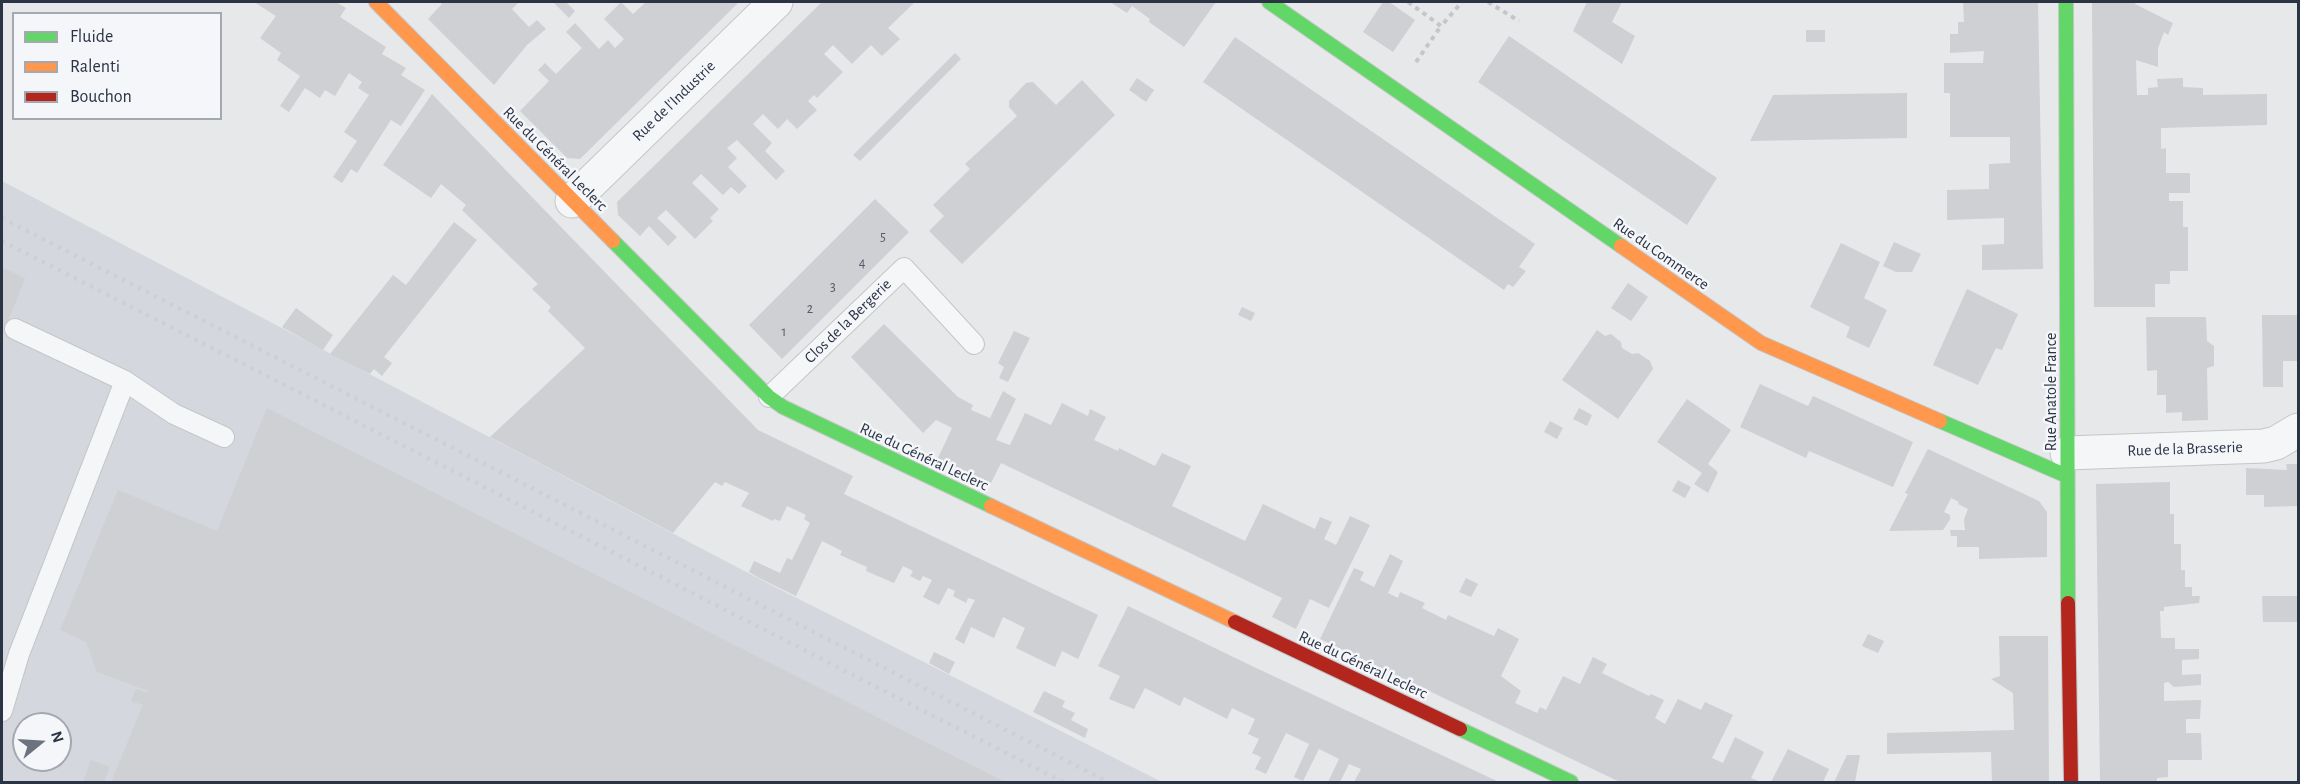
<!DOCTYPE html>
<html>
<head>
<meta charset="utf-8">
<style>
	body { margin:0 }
	#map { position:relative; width:2300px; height:784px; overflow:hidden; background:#e6e8ea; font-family:"Alegreya Sans",sans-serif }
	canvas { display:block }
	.frame { position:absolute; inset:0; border:3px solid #2b3445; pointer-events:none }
	.legend { position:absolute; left:12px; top:12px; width:210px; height:108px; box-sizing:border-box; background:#f4f6f9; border:2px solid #a4a8b1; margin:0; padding:8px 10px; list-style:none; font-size:18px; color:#2b3445 }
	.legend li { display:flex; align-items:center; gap:12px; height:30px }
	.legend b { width:30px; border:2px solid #a4a8b1 }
	.north { position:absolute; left:12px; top:712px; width:60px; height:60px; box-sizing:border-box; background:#f4f6f9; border:2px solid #a4a8b1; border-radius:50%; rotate:72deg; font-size:16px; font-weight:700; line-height:24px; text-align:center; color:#2b3445 }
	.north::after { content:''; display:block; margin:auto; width:21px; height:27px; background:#6c737f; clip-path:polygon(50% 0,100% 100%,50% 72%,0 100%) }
</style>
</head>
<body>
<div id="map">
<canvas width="2300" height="784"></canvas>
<div class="frame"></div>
<ul class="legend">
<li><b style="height:8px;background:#63d668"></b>Fluide</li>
<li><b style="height:8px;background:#ff974d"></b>Ralenti</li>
<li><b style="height:8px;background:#b3261e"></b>Bouchon</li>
</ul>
<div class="north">N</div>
</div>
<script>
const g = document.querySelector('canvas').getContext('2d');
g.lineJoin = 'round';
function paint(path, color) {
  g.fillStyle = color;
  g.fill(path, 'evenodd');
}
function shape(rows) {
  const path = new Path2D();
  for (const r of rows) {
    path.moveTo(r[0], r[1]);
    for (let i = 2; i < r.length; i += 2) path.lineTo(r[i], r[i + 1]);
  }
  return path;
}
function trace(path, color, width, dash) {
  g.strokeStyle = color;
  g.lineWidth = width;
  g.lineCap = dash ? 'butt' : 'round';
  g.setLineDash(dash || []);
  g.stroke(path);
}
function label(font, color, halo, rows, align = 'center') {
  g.font = font + ' "Alegreya Sans",sans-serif';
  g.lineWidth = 5;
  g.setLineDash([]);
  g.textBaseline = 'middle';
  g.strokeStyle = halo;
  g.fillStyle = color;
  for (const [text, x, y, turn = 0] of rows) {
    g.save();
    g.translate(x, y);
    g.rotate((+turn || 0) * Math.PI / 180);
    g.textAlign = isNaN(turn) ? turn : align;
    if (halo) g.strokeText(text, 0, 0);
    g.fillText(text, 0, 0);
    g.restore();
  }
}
paint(shape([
	[2,181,769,584,1162,782,2,782],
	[24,724,60,724,60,760,24,760]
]), '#d4d7dd');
paint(shape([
	[254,2,336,2,346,8,340,17,383,45,386,47,382,54,406,68,401,75,425,90,401,126,391,120,357,173,351,169,342,183,333,177,357,141,344,132,369,95,358,88,362,82,349,73,335,96,325,90,320,98,305,88,289,112,280,106,300,76,277,60,281,53,260,38,276,16],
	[439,2,519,2,512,9,529,27,537,20,546,29,527,45,494,85,428,19,442,4],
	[556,2,566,2,575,11,569,18,554,3],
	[621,2,633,14,646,2,739,2,580,159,567,158,520,111,549,81,538,70,545,63,556,74,582,48,566,32,575,23,599,49,608,40,615,48,624,39,604,19],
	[822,2,915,2,888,28,900,39,882,56,871,45,852,64,833,45,824,54,843,72,817,98,814,95,808,101,817,110,797,129,787,119,778,129,763,114,753,124,772,143,765,151,785,171,776,180,737,140,727,148,737,158,728,167,747,186,739,194,731,187,723,195,701,174,692,183,719,209,710,218,713,221,695,239,666,210,657,218,677,237,668,246,649,226,640,236,618,215,617,202],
	[1110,2,1216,2,1184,47,1149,22,1150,19,1132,6,1127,13],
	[1383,2,1389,2,1415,20,1393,52,1363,32],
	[1587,2,1622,2,1612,22,1635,36,1622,64,1573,31],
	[1963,2,2038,2,2043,269,1982,270,1982,245,2004,244,2004,218,1947,220,1947,190,1989,189,1989,164,2010,163,2010,137,1950,137,1950,93,1944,93,1944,63,1983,63,1984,51,1950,53,1950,34,1958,34,1958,22,1964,22],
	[2092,2,2136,2,2135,4,2173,23,2168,35,2164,32,2158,48,2158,67,2136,60,2137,95,2148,95,2148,88,2158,87,2157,79,2183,78,2183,87,2203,88,2203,95,2267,94,2267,125,2161,128,2161,149,2166,148,2166,173,2190,173,2190,193,2169,193,2169,201,2183,201,2183,227,2188,227,2188,271,2170,271,2170,284,2155,284,2155,307,2094,307],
	[1806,30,1825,30,1825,42,1806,42],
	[1509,36,1717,178,1687,225,1478,82],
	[1235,37,1535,244,1519,267,1526,271,1513,287,1508,284,1504,290,1203,82],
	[955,53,961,59,860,161,853,155],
	[1137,78,1154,90,1146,102,1129,90],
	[1082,80,1115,115,962,264,929,231,944,216,933,205,970,169,965,164,1017,116,1009,107,1009,101,1026,83,1033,82,1056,105],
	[1907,93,1907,138,1750,141,1773,95],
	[432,94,758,430,853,476,844,494,1098,615,1078,659,1062,651,1055,667,1016,648,1025,628,1003,617,994,638,971,627,964,644,955,639,975,600,968,598,966,603,953,596,955,591,948,588,939,605,923,597,932,580,923,576,920,581,910,576,913,571,903,566,894,583,866,571,867,567,840,555,842,551,822,541,796,596,759,578,749,572,754,561,780,573,787,558,792,560,810,523,804,519,806,515,787,506,780,521,774,519,773,521,741,506,749,493,725,482,722,486,715,482,673,533,490,437,585,348,548,311,551,307,532,289,538,284,462,210,466,205,441,184,431,198,383,165],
	[875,199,909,232,782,359,749,325],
	[454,222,477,240,384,357,392,363,382,376,374,369,370,374,330,354,393,275,406,285],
	[1894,242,1921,254,1912,272,1896,272,1883,266],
	[1841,243,1880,262,1864,298,1887,310,1869,348,1846,337,1850,327,1810,307],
	[2,267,25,278,2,337],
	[1628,283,1648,297,1631,321,1611,308],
	[1967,289,2018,314,2002,350,1996,348,1978,385,1933,365],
	[1242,307,1255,313,1251,321,1238,315],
	[296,308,333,335,323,350,282,327],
	[2262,315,2298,315,2298,361,2283,361,2283,387,2263,387],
	[2146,317,2206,317,2207,341,2214,346,2214,366,2207,368,2208,420,2182,421,2182,412,2166,413,2166,395,2157,395,2157,370,2147,371],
	[884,324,958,397,973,405,971,410,990,418,1003,391,1016,399,996,440,1010,445,1025,413,1051,425,1062,403,1088,416,1090,409,1106,417,1094,440,1118,451,1119,448,1155,466,1162,453,1191,466,1172,506,1245,541,1263,504,1315,529,1320,517,1332,522,1324,539,1336,545,1350,516,1370,525,1329,608,1310,599,1296,629,1272,617,1282,598,1192,554,1001,463,991,483,938,458,952,428,936,420,923,433,851,357],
	[1597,330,1605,336,1611,334,1621,342,1622,348,1632,354,1638,353,1650,361,1653,369,1618,419,1562,380],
	[1014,331,1030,338,1008,382,999,378,1004,367,998,363],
	[1760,384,1808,406,1813,396,1913,442,1893,487,1809,451,1806,458,1740,427],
	[1687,399,1731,430,1708,464,1718,472,1708,493,1694,484,1702,473,1657,442],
	[267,408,1005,782,111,782,143,705,131,701,136,689,147,693,148,691,97,672,86,642,60,630,118,490,217,531],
	[1579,408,1592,415,1587,426,1573,419],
	[1550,421,1563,428,1557,439,1544,432],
	[1928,449,2039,501,2047,512,2047,557,1979,559,1979,547,1957,547,1957,536,1951,536,1950,530,1965,530,1964,519,1968,509,1958,504,1959,502,1951,498,1944,512,1950,515,1950,518,1951,518,1943,530,1889,531,1908,494,1905,493],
	[2286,464,2298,464,2298,506,2264,507,2264,495,2246,495,2246,468,2287,470],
	[1678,480,1691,487,1685,498,1672,491],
	[2170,482,2170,514,2174,514,2174,544,2181,544,2181,570,2185,570,2185,587,2192,587,2192,596,2200,596,2199,603,2164,607,2164,611,2160,611,2161,638,2175,638,2175,649,2199,649,2199,659,2182,660,2182,675,2201,674,2201,685,2174,687,2168,682,2164,683,2164,701,2201,700,2200,719,2186,719,2186,733,2201,733,2202,760,2168,760,2168,777,2157,778,2157,782,2100,782,2096,484],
	[1390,554,1403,561,1388,593,1398,598,1400,592,1425,603,1422,608,1446,620,1448,615,1494,636,1498,628,1519,639,1501,676,1521,691,1515,703,1537,713,1540,707,1546,710,1563,676,1580,684,1593,657,1607,664,1602,673,1649,696,1651,694,1664,700,1655,718,1665,724,1678,699,1701,710,1705,702,1733,715,1712,758,1723,763,1735,737,1764,752,1751,778,1761,782,1620,782,1320,639,1354,568,1364,572,1360,580,1374,587],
	[1466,578,1478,584,1471,597,1459,592],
	[2262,596,2298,596,2298,622,2263,622],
	[1128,606,1252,666,1499,782,1354,782,1361,769,1349,764,1340,782,1328,782,1339,759,1319,749,1303,781,1294,777,1309,744,1286,733,1266,774,1255,769,1261,757,1252,753,1259,739,1248,734,1255,719,1232,708,1227,719,1184,697,1180,706,1145,688,1134,709,1109,699,1120,676,1098,666],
	[1868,634,1884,641,1878,653,1862,646],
	[1999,636,2048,636,2049,782,1992,782,1991,752,1887,754,1887,733,2014,730,2013,693,1991,679,2000,676],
	[934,652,955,662,949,674,929,663],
	[1044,691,1065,701,1062,707,1075,713,1071,720,1088,729,1085,738,1033,712],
	[1788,749,1829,769,1823,782,1771,782],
	[1847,755,1860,755,1855,782,1834,782],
	[91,760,110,767,104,782,83,782]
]), '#ced0d3');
const lane = shape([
	[15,329,125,381,174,414,224,437],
	[769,397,904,268,974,344],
	[2,711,19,654,125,381]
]);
const street = shape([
	[572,201,776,2],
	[2067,453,2264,446,2276,443,2298,430]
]);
const fast = shape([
	[1269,2,1621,246],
	[2066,2,2068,603],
	[613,241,769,397,783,407,991,506],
	[1940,421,2067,476],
	[1460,729,1571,782]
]);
const slow = shape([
	[376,2,613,241],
	[1621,246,1761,343,1940,421],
	[991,506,1235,622]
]);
const jam = shape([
	[2068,603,2071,782],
	[1235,622,1460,729]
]);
trace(lane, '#c4c6c8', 22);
trace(street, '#c4c6c8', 35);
trace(fast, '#c4c6c8', 16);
trace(slow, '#c4c6c8', 16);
trace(jam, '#c4c6c8', 16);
trace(shape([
	[1408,2,1441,26,1462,2],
	[1488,2,1519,21],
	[1416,62,1441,26]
]), '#c5c6ca', 4, [4.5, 4.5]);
trace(lane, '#f5f6f7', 20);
trace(street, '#f5f6f7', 33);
trace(fast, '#63d668', 14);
trace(slow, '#ff974d', 14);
trace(jam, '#b3261e', 14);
trace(shape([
	[2,218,1108,782],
	[2,241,1063,782]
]), '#cecfd2', 4.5, [3, 6]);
label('14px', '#545c69', null, [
	["5",883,237],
	["4",862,263],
	["3",833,287],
	["2",810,309],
	["1",784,332]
]);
label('16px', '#2b3445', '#f4f6f9', [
	["Rue de l'Industrie",674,101,-44],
	["Rue du Général Leclerc",555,159,45],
	["Rue du Commerce",1661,254,35],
	["Clos de la Bergerie",848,321,-44],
	["Rue Anatole France",2051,392,-90],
	["Rue de la Brasserie",2185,449,-2],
	["Rue du Général Leclerc",924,457,25],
	["Rue du Général Leclerc",1363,665,25]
]);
</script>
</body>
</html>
